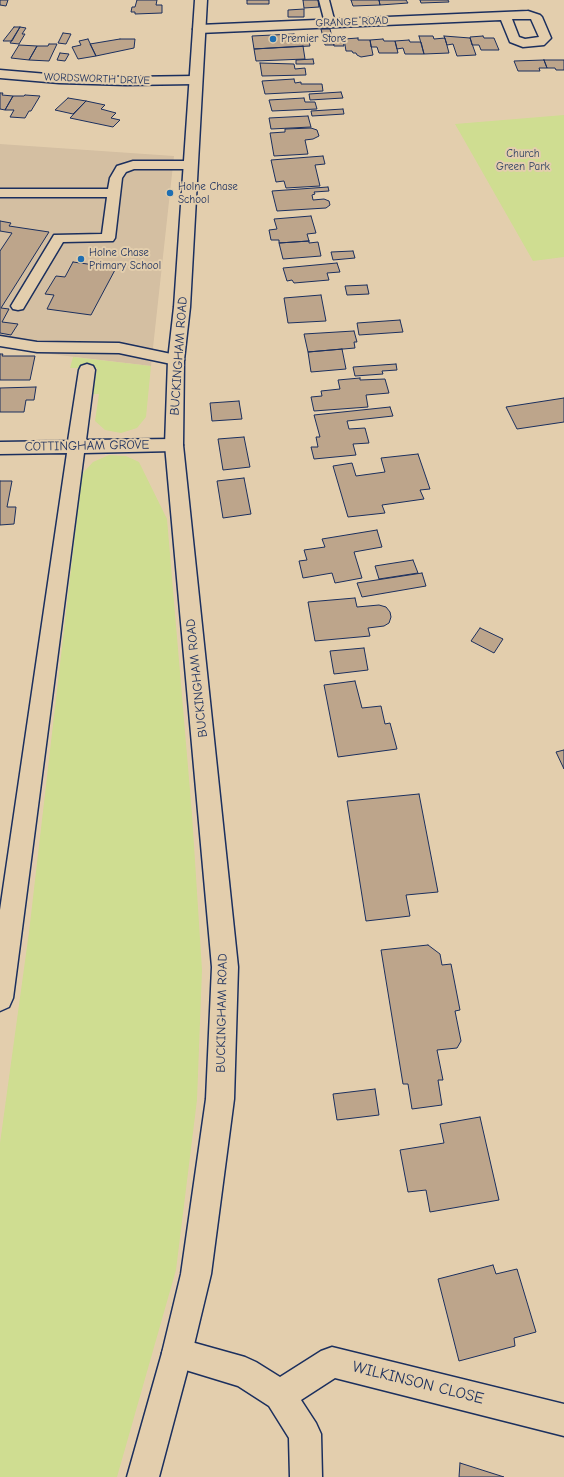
<!DOCTYPE html>
<html>
<head>
<meta charset="utf-8">
<style>
	body { margin:0 }
	canvas { display:block; background:#e3cead }
</style>
</head>
<body>
<canvas width="564" height="1477"></canvas>
<script>
const g = document.querySelector('canvas').getContext('2d');
g.lineJoin = 'round';
function paint(path, color) {
  g.fillStyle = color;
  g.fill(path, 'evenodd');
}
function shape(rows) {
  const path = new Path2D();
  for (const r of rows) {
    path.moveTo(r[0], r[1]);
    for (let i = 2; i < r.length; i += 2) path.lineTo(r[i], r[i + 1]);
  }
  return path;
}
function trace(path, color, width, dash) {
  g.strokeStyle = color;
  g.lineWidth = width;
  g.lineCap = dash ? 'butt' : 'round';
  g.setLineDash(dash || []);
  g.stroke(path);
}
function label(font, color, halo, rows, align = 'center') {
  g.font = font + ' "Comic Neue",sans-serif';
  g.lineWidth = 4;
  g.setLineDash([]);
  g.textBaseline = 'middle';
  g.strokeStyle = halo;
  g.fillStyle = color;
  for (const [text, x, y, turn = 0] of rows) {
    g.save();
    g.translate(x, y);
    g.rotate((+turn || 0) * Math.PI / 180);
    g.textAlign = isNaN(turn) ? turn : align;
    if (halo) g.strokeText(text, 0, 0);
    g.fillText(text, 0, 0);
    g.restore();
  }
}
paint(shape([
	[0,144,174,156,151,366,0,348]
]), '#d4bfa2');
paint(shape([
	[564,115,564,257,533,261,455,124],
	[73,357,151,366,146,417,137,428,121,433,105,430,95,421,99,394,93,394,97,368,70,368],
	[109,455,126,456,139,462,167,519,192,814,202,970,197,1100,176,1270,117,1477,0,1477,0,1143,29,932,82,474,93,462]
]), '#cfdd91');
const building = shape([
	[0,0,8,0,6,6,0,5,0,0],
	[137,0,157,0,156,5,162,5,162,13,135,14,135,12,131,12,132,7,135,7,137,0],
	[247,0,269,0,269,4,247,4,247,0],
	[303,0,318,0,319,7,304,8,303,0],
	[351,0,379,0,380,5,353,6,351,0],
	[379,0,406,0,408,3,380,5,379,0],
	[420,0,448,0,449,2,421,3,420,0],
	[304,9,304,17,288,17,288,10,304,9],
	[14,27,20,27,12,41,3,41,14,27],
	[20,27,26,28,22,34,25,34,19,44,10,43,20,27],
	[321,29,330,29,334,45,325,45,321,29],
	[63,33,71,34,66,44,58,43,63,33],
	[294,34,295,42,309,41,310,46,254,49,252,36,294,34],
	[332,36,342,36,344,46,334,46,332,36],
	[419,36,433,36,434,39,445,38,449,53,424,54,419,36],
	[444,36,470,38,476,55,457,56,453,44,447,45,444,36],
	[483,36,484,38,494,38,499,50,481,50,479,45,472,45,470,37,483,36],
	[358,38,358,40,370,40,373,55,361,57,357,55,356,53,353,53,352,51,346,51,344,39,358,38],
	[88,39,96,56,78,59,72,47,81,45,79,41,88,39],
	[120,39,135,39,134,48,96,56,90,44,120,39],
	[383,39,384,41,395,41,398,53,379,53,377,47,371,47,370,40,383,39],
	[409,40,410,42,421,42,424,54,405,54,403,48,397,49,395,41,409,40],
	[49,44,57,44,49,61,29,60,37,46,48,46,49,44],
	[19,45,37,46,29,60,11,58,19,45],
	[303,46,305,59,256,61,254,49,303,46],
	[60,53,69,54,65,61,57,60,60,53],
	[313,59,314,64,296,64,296,60,313,59],
	[544,60,564,60,564,70,556,70,555,68,547,68,544,60],
	[544,60,547,68,539,68,540,71,518,71,514,61,544,60],
	[260,63,294,64,295,69,305,68,306,75,262,76,260,63],
	[294,79,295,83,301,82,301,84,322,84,323,91,265,94,262,81,294,79],
	[341,92,343,98,310,100,309,94,341,92],
	[0,93,3,93,2,95,13,96,5,110,0,109,0,93],
	[25,95,40,96,31,111,29,111,25,118,10,117,14,110,5,110,13,96,24,96,25,95],
	[68,98,86,101,73,114,55,110,68,98],
	[304,98,305,102,315,102,317,109,272,111,269,100,304,98],
	[86,101,105,105,101,109,116,113,111,118,120,120,113,127,70,118,86,101],
	[343,109,344,114,312,116,311,111,343,109],
	[308,116,311,127,271,129,269,118,308,116],
	[311,128,317,130,319,136,313,139,305,140,308,154,274,156,270,133,285,132,285,129,311,128],
	[323,156,325,164,315,165,320,186,286,188,284,181,276,182,271,160,323,156],
	[328,187,329,191,314,192,315,194,312,195,313,200,324,199,329,201,330,205,326,208,277,211,272,191,328,187],
	[311,216,316,233,307,234,309,241,279,243,279,240,271,240,269,230,277,229,274,219,311,216],
	[0,221,11,223,9,226,49,232,1,308,9,309,2,322,18,324,11,335,0,333,0,251,12,233,0,231,0,221],
	[309,241,309,243,318,242,321,256,283,259,279,243,309,241],
	[353,251,355,258,333,260,331,252,353,251],
	[73,262,116,268,91,315,47,309,54,295,45,294,56,276,65,277,73,262],
	[337,263,340,272,327,273,329,280,294,283,292,280,287,281,283,268,337,263],
	[367,285,369,294,347,295,345,286,367,285],
	[321,295,326,321,288,323,284,298,321,295],
	[400,320,403,332,359,335,357,323,400,320],
	[354,331,357,342,354,342,355,348,308,352,304,334,354,331],
	[342,349,346,369,311,372,308,352,342,349],
	[0,354,3,354,2,356,35,356,30,380,0,380,0,354],
	[396,364,397,370,382,371,383,374,355,376,353,367,396,364],
	[360,378,360,380,385,379,389,393,366,395,368,407,314,411,311,397,322,396,321,391,340,389,338,380,360,378],
	[36,387,34,400,26,400,24,412,0,412,0,388,36,387],
	[564,398,564,422,517,429,506,407,564,398],
	[239,401,242,419,212,421,210,403,239,401],
	[390,407,393,416,347,421,349,429,365,428,369,443,353,444,356,455,314,459,311,447,318,447,316,437,320,437,314,415,390,407],
	[244,437,250,467,223,470,218,439,244,437],
	[418,454,430,489,420,490,424,499,382,505,385,513,348,517,333,466,352,463,356,476,385,472,381,458,418,454],
	[244,478,251,514,223,518,217,481,244,478],
	[0,481,12,481,7,507,16,507,14,524,0,525,0,481],
	[377,530,382,547,354,552,362,578,335,583,332,573,303,578,299,561,307,560,304,550,325,547,322,539,377,530],
	[413,560,418,573,379,579,375,566,413,560],
	[422,573,426,586,362,597,357,583,422,573],
	[355,598,357,607,379,605,386,607,390,612,391,617,389,623,384,626,368,628,370,636,315,641,308,602,355,598],
	[480,628,503,639,494,653,471,641,480,628],
	[364,648,368,670,334,674,330,651,364,648],
	[355,681,362,708,381,706,385,724,390,723,397,749,338,757,324,685,355,681],
	[564,750,564,769,556,752,564,750],
	[419,794,438,892,406,895,410,916,366,921,347,801,419,794],
	[428,945,440,954,442,965,451,964,460,1010,455,1011,461,1041,457,1048,437,1050,443,1080,438,1080,442,1105,412,1109,408,1084,403,1084,381,950,428,945],
	[375,1089,379,1115,337,1120,333,1094,375,1089],
	[480,1117,499,1200,430,1212,426,1190,408,1192,400,1150,444,1143,440,1124,480,1117],
	[493,1265,496,1274,517,1269,536,1332,514,1338,515,1346,459,1361,438,1279,493,1265],
	[460,1463,504,1477,459,1477,460,1463]
]);
paint(building, '#bda58b');
trace(building, '#1b2f5e', 1);
const service = shape([
	[319,0,329,0,335,23,334,25,330,26,325,23,319,0],
	[133,161,190,161,194,162,196,165,194,168,190,169,134,169,126,172,122,178,115,238,113,241,63,242,23,309,18,310,13,309,11,306,54,235,102,234,107,197,0,197,0,189,108,189,110,178,117,166,133,161],
	[0,336,37,342,119,343,176,355,181,357,184,360,181,363,176,365,119,353,37,352,0,346,0,336]
]);
const minor = shape([
	[528,11,540,15,542,17,551,38,544,45,523,47,510,42,501,20,199,33,195,32,193,29,195,26,199,25,528,11],
	[512,19,531,19,539,37,525,39,519,37,512,19],
	[0,70,59,75,126,77,195,76,199,77,201,80,199,83,195,84,126,85,59,83,0,78,0,70],
	[87,364,93,366,95,370,86,440,174,439,180,441,183,445,180,449,174,451,84,453,13,998,9,1007,0,1011,0,910,67,453,0,454,0,442,68,441,79,370,81,366,87,364],
	[177,1338,245,1357,256,1362,280,1377,321,1351,332,1347,564,1404,564,1436,335,1378,301,1400,316,1423,321,1434,322,1477,290,1477,289,1438,269,1406,238,1386,166,1364,162,1353,166,1342,177,1338]
]);
const secondary = shape([
	[195,0,207,0,190,307,184,360,183,445,238,967,234,1099,211,1274,192,1353,159,1477,127,1477,162,1353,181,1274,206,1099,212,967,165,445,168,360,174,307,195,0]
]);
trace(service, '#1b2f5e', 3);
trace(minor, '#1b2f5e', 3);
trace(secondary, '#1b2f5e', 3);
paint(service, '#e3cead');
paint(minor, '#e3cead');
paint(secondary, '#e3cead');
for (const [x, y, r, color] of [
	[273,39,4,"#1f6fb2"],
	[170,193,4,"#1f6fb2"],
	[81,259,4,"#1f6fb2"]
]) {
  const dot = new Path2D();
  dot.arc(x, y, r, 0, 2 * Math.PI);
  g.fillStyle = color;
  g.fill(dot);
  trace(dot, '#e3cead', 1.5);
}
label('11px', '#1b2f5e', '#e3cead', [
	["GRANGE ROAD",352,22,-2],
	["WORDSWORTH DRIVE",97,79,2]
]);
label('11px', '#1b2f5e', '#e3cead', [
	["Premier Store",281,39],
	["Holne Chase",178,187],
	["School",178,200],
	["Holne Chase",89,253],
	["Primary School",89,266]
], 'left');
label('11px', '#2d4063', '#e3cead', [
	["Church",523,154],
	["Green Park",523,167]
]);
label('13px', '#1b2f5e', '#e3cead', [
	["BUCKINGHAM ROAD",179,356,-86],
	["COTTINGHAM GROVE",87,446,-1],
	["BUCKINGHAM ROAD",197,678,-96],
	["BUCKINGHAM ROAD",222,1013,-89]
]);
label('16px', '#1b2f5e', '#e3cead', [
	["WILKINSON CLOSE",418,1383,14]
]);
</script>
</body>
</html>
